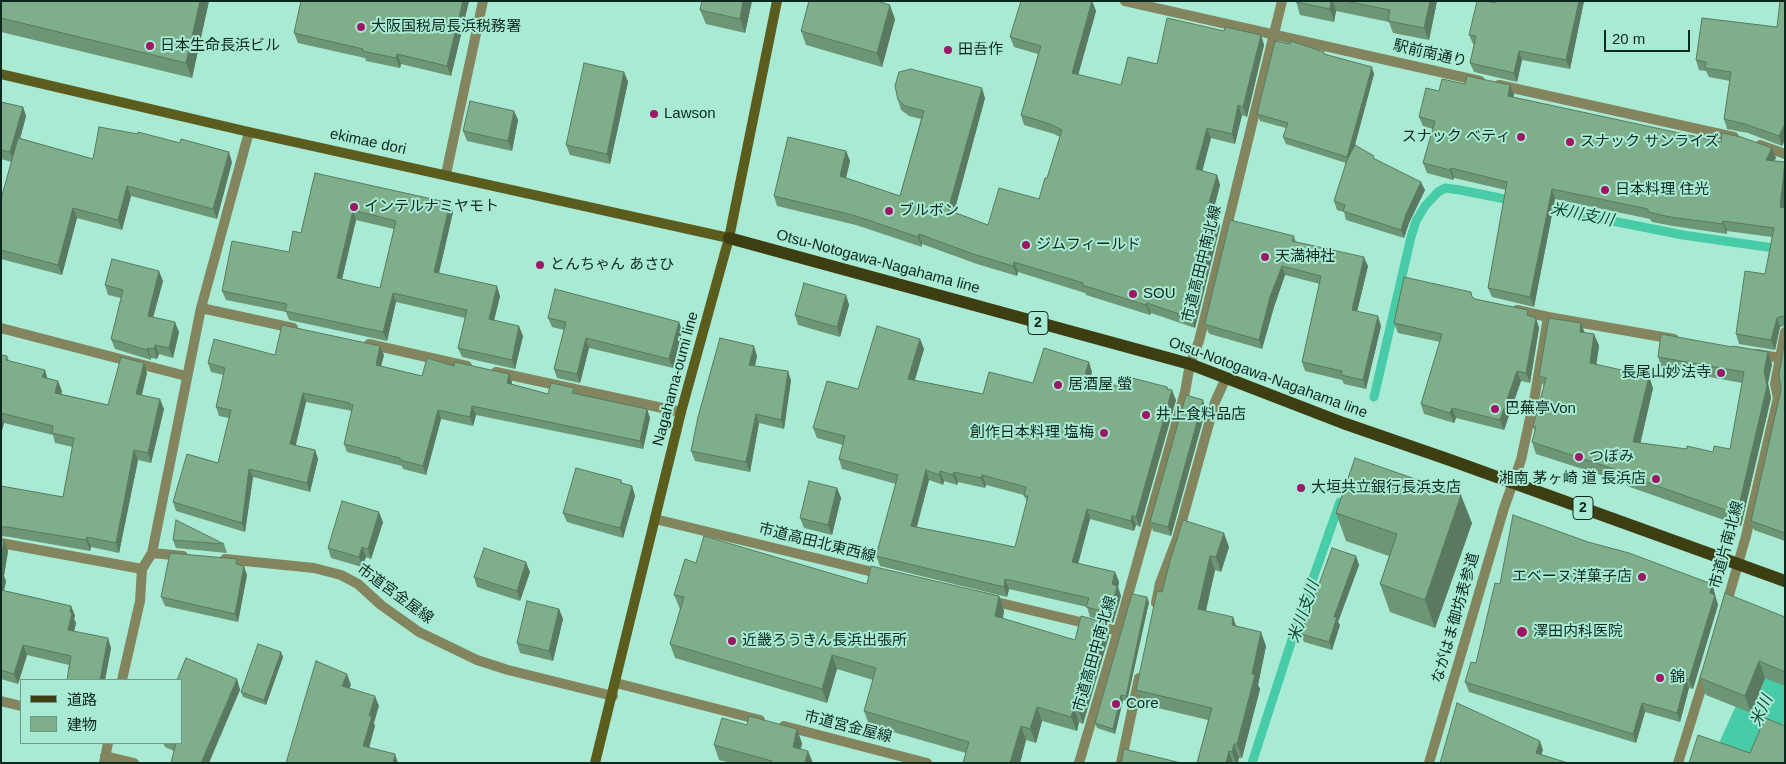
<!DOCTYPE html>
<html>
<head>
<meta charset="utf-8">
<style>
	body { margin:0 }
	#map { position:relative; width:1786px; height:764px; overflow:hidden; background:#a8ead3; font-family:Arial,"Noto Sans JP",sans-serif }
	canvas { display:block }
	.frame { position:absolute; inset:0; border:2px solid #0d2820; pointer-events:none }
	.legend { position:absolute; left:20px; top:679px; width:162px; height:65px; box-sizing:border-box; background:#a8ead3; border:1px solid #6a9c8b; margin:0; padding:6px 9px; list-style:none; font-size:15px; color:#0d2820 }
	.legend li { display:flex; align-items:center; gap:10px; height:25px }
	.legend b { width:25px; border:1px solid #6a9c8b }
	.scale { position:absolute; left:1604px; top:30px; width:86px; height:22px; box-sizing:border-box; border:2px solid #0d2820; border-top:0; padding-left:6px; font-size:15px; line-height:18px; white-space:nowrap; color:#0d2820; -webkit-text-stroke:4px #a8ead3; paint-order:stroke }
</style>
</head>
<body>
<div id="map">
<canvas width="1786" height="764"></canvas>
<div class="frame"></div>
<ul class="legend">
<li><b style="height:6px;background:#3d3f13"></b>道路</li>
<li><b style="height:14px;background:#7fae8a"></b>建物</li>
</ul>
<div class="scale">20 m</div>
</div>
<script>
const g = document.querySelector('canvas').getContext('2d');
g.lineJoin = 'round';
function shape(rows) {
  const path = new Path2D();
  for (const r of rows) {
    path.moveTo(r[0], r[1]);
    for (let i = 2; i < r.length; i += 2) path.lineTo(r[i], r[i + 1]);
  }
  return path;
}
function trace(path, color, width, dash) {
  g.strokeStyle = color;
  g.lineWidth = width;
  g.lineCap = dash ? 'butt' : 'round';
  g.setLineDash(dash || []);
  g.stroke(path);
}
function paint(path, color) {
  g.fillStyle = color;
  g.fill(path, 'evenodd');
}
function label(font, color, halo, rows, align = 'center') {
  g.font = font + ' Arial,"Noto Sans JP",sans-serif';
  g.lineWidth = 4;
  g.setLineDash([]);
  g.textBaseline = 'middle';
  g.strokeStyle = halo;
  g.fillStyle = color;
  for (const [text, x, y, turn = 0] of rows) {
    g.save();
    g.translate(x, y);
    g.rotate((+turn || 0) * Math.PI / 180);
    g.textAlign = isNaN(turn) ? turn : align;
    if (halo) g.strokeText(text, 0, 0);
    g.fillText(text, 0, 0);
    g.restore();
  }
}
trace(shape([
	[1542,207,1683,235,1781,249,1785,236],
	[1374,397,1411,237,1416,221,1425,206,1438,192,1445,188,1460,190,1515,201],
	[1252,763,1298,621,1340,502]
]), '#48cba7', 9);
trace(shape([
	[1738,763,1785,659]
]), '#48cba7', 51);
trace(shape([
	[1156,603,1160,583,1177,539,1215,402,1226,378],
	[1121,763,1139,678]
]), '#82855e', 10);
trace(shape([
	[1125,1,1480,81],
	[1499,85,1734,137],
	[1760,145,1785,154],
	[446,174,483,1],
	[201,308,293,328],
	[1517,310,1548,317],
	[1,328,186,376],
	[369,344,467,366],
	[1757,354,1780,358],
	[496,372,681,412],
	[655,519,881,574],
	[1,543,142,569],
	[152,553,183,556],
	[225,559,314,568,341,575,358,584,381,605,419,632,477,660,508,670,613,696],
	[988,600,1118,631],
	[1726,606,1746,536,1778,398,1775,384,1785,332],
	[122,680,140,601,142,569,152,553,201,308,249,132],
	[616,683,760,720],
	[1,701,21,706],
	[784,726,927,763],
	[105,756,134,763],
	[104,763,108,743],
	[1079,763,1118,631,1185,392,1190,364,1199,341,1282,1],
	[1429,763,1504,508,1521,460,1535,395,1548,317,1674,339],
	[1678,763,1706,673]
]), '#82855e', 10);
trace(shape([
	[1,74,249,132,729,238],
	[595,763,681,412,729,238,777,1]
]), '#5a5d1d', 10);
trace(shape([
	[729,238,1190,364,1343,423,1450,460,1785,581]
]), '#3d3f13', 12);
paint(shape([
	[1,1,209,1,192,78,1,32],
	[301,1,469,1,451,76,401,64,400,68,366,61,365,58,298,43,294,33],
	[702,1,752,1,745,33,706,24,700,10],
	[1092,1,1096,11,1078,75,1121,85,1157,64,1224,31,1261,35,1264,45,1247,117,1242,115,1235,144,1211,138,1202,171,1217,175,1220,185,1212,215,1216,216,1220,226,1195,328,1151,313,1150,315,1086,295,1085,293,1018,272,1017,276,977,264,922,244,922,247,856,225,777,206,774,196,846,151,850,161,846,178,900,196,921,119,909,116,901,110,898,100,985,98,954,212,988,225,1039,199,1047,178,1060,137,1054,134,1024,125,1021,115,1038,54,1014,47,1010,37],
	[1296,1,1437,1,1429,40,1393,33,1389,22,1336,11,1334,22,1300,15],
	[1584,1,1570,69,1522,60,1517,82,1474,72,1470,63,1475,44,1473,44,1469,35,1495,3],
	[1785,1,1785,140,1782,146,1748,133,1727,129,1724,119,1730,81,1709,77,1706,71,1699,70,1696,60,1777,27],
	[895,19,882,67,806,45,801,31],
	[1324,52,1325,54,1374,74,1354,147,1425,190,1409,223,1404,238,1346,220,1344,212,1337,210,1334,201,1346,163,1286,144,1283,137,1286,128,1260,121,1257,114],
	[624,72,628,82,610,164,570,155,566,145],
	[1465,84,1510,85,1514,95,1513,97,1776,158,1774,161,1785,162,1785,326,1780,327,1775,350,1739,344,1736,334,1765,274,1772,237,1727,231,1727,234,1673,226,1652,222,1650,219,1555,199,1534,307,1492,297,1488,288,1506,190,1454,178,1453,180,1427,173,1423,163,1433,129,1423,126,1419,117,1439,91],
	[1,102,23,107,26,116,20,138,93,159,232,162,217,219,131,196,122,230,77,218,62,275,1,259,1,199,12,162,1,159],
	[514,111,518,120,512,151,467,141,463,131],
	[315,173,453,212,439,273,500,296,494,320,523,336,515,369,462,357,458,348,465,318,396,302,387,341,289,320,286,312,226,300,222,291,289,252,301,233],
	[356,220,394,229,380,288,342,279],
	[1294,236,1296,242,1368,266,1357,312,1381,326,1366,389,1344,384,1342,380,1305,371,1302,362,1320,284,1285,275,1274,307,1262,349,1210,334,1208,332,1205,323],
	[163,281,153,317,179,332,173,358,159,354,157,359,151,358,151,360,115,349,111,339,121,298,108,295,105,285],
	[846,295,849,305,840,337,798,325,795,315],
	[1472,297,1475,299,1528,310,1529,316,1536,318,1539,328,1530,383,1521,381,1504,430,1456,418,1454,423,1424,414,1421,404,1440,342,1398,333,1394,323],
	[548,318,679,322,682,331,673,368,589,348,580,383,557,378,554,369,564,330,552,327],
	[1581,323,1585,333,1594,334,1599,346,1596,364,1653,388,1640,443,1687,449,1713,452,1730,449,1742,383,1662,368,1658,357,1772,364,1768,383,1771,398,1741,526,1627,486,1626,483,1536,454,1532,442,1535,431,1533,427,1544,387,1539,376],
	[920,339,924,349,915,380,983,394,1033,383,1092,372,1090,379,1129,389,1168,389,1176,400,1140,527,1136,525,1134,531,1090,519,1078,563,1115,572,1119,582,1118,587,1121,596,1113,623,1090,617,1087,607,1009,589,1007,597,880,566,876,556,896,484,842,469,839,459,843,445,817,438,813,428,858,389],
	[929,480,943,485,944,481,957,485,958,482,985,488,986,485,1024,495,1027,502,1015,547,917,527],
	[1785,339,1785,541,1754,530,1751,521,1781,390],
	[1,355,7,356,9,361,48,379,62,391,61,394,108,405,147,373,142,395,164,409,151,463,138,460,119,553,91,547,90,551,10,537,1,536,1,486,63,497,73,447,55,443,53,435,4,423,1,431],
	[275,355,384,355,381,366,422,376,512,382,512,384,548,394,574,388,576,394,647,409,650,418,643,449,476,415,473,426,441,419,426,475,403,469,402,466,347,452,344,444,352,411,306,402,295,445,315,450,318,459,310,492,253,477,245,532,176,511,173,502,218,463,229,418,219,416,216,407,224,375,211,372,208,363],
	[757,356,755,366,791,380,784,429,759,423,750,472,695,461,691,451],
	[1206,409,1171,536,1153,531,1150,522],
	[621,480,622,483,632,486,635,496,623,538,567,522,563,513],
	[837,488,841,498,832,535,804,528,800,518],
	[1336,513,1472,523,1435,628,1390,612,1380,584,1389,556,1346,541],
	[383,522,371,559,366,557,362,567,331,558,328,548],
	[1,540,4,541,8,551,4,576,6,581,4,591,71,606,75,616,74,619,76,623,74,631,111,648,105,680,67,680,69,665,27,655,18,684,1,679],
	[173,540,224,544,227,553,176,548],
	[1229,547,1221,572,1215,570,1206,611,1236,626,1266,646,1258,685,1260,689,1242,758,1239,758,1238,763,1197,763,1208,720,1141,704,1136,690,1162,592,1170,561],
	[1356,556,1359,565,1338,622,1340,625,1332,650,1304,642,1301,634,1310,609],
	[237,559,239,565,247,575,238,622,165,606,161,597],
	[696,563,867,584,999,596,1004,611,1003,619,1075,640,1104,622,1109,636,1083,724,1079,722,1077,731,1042,721,1036,743,1026,740,1020,763,963,763,966,753,869,725,864,711,873,680,837,669,827,703,675,658,670,644,680,609,674,595],
	[530,572,520,601,477,587,474,577],
	[1715,593,1715,595,1718,605,1693,689,1689,688,1680,722,1645,712,1636,743,1469,692,1465,682,1476,663],
	[1149,602,1127,701,1123,700,1115,734,1097,728,1095,723],
	[559,609,563,619,553,661,520,653,517,643],
	[1785,617,1785,686,1765,678,1751,713,1706,695,1700,678],
	[283,657,266,705,243,697,241,692],
	[237,679,240,690,174,751,165,747,163,743,181,743],
	[802,743,801,749,813,763,731,763,719,760,714,745]
]), '#6d9677');
paint(shape([
	[200,1,209,1,192,78,186,63],
	[463,1,469,1,451,76,447,66],
	[743,1,752,1,745,33,740,19],
	[1092,1,1096,11,1076,83,1072,73],
	[1331,1,1333,1,1336,11,1334,22,1330,9],
	[1430,1,1437,1,1429,40,1424,28],
	[1579,1,1584,1,1570,69,1566,60],
	[890,5,895,19,882,67,877,53],
	[1261,35,1264,45,1247,117,1243,107],
	[1519,51,1522,60,1517,82,1514,73],
	[397,54,401,64,400,68,396,58],
	[1372,67,1374,74,1350,164,1347,157],
	[624,72,628,82,610,164,607,154],
	[1510,85,1514,95,1511,106,1508,96],
	[982,88,985,98,952,220,948,210],
	[1238,105,1242,115,1235,144,1232,134],
	[23,107,26,116,14,162,10,152],
	[514,111,518,120,512,151,508,141],
	[1785,124,1785,140,1782,146,1779,136],
	[1207,128,1211,138,1200,180,1196,169],
	[1772,148,1776,158,1770,169,1766,160],
	[846,151,850,161,844,186,840,176],
	[229,152,232,162,217,219,213,209],
	[1785,163,1785,205,1784,216,1780,207],
	[1451,168,1454,178,1453,180,1450,170],
	[1217,175,1220,185,1210,223,1206,213],
	[1421,182,1425,190,1409,223,1404,238,1401,230,1406,214],
	[127,186,131,196,122,230,118,220],
	[1552,189,1555,199,1534,307,1530,297],
	[450,203,453,212,437,281,434,272],
	[73,208,77,218,62,275,58,265],
	[353,210,356,220,340,288,337,278],
	[1216,216,1220,226,1195,328,1191,318],
	[1723,221,1727,231,1727,234,1723,224],
	[919,234,922,244,922,247,918,237],
	[1364,257,1368,266,1355,320,1352,310],
	[1014,262,1018,272,1017,276,1013,266],
	[1282,266,1285,275,1274,307,1262,349,1259,340,1270,297],
	[159,271,163,281,151,325,148,316],
	[497,286,500,296,492,329,489,319],
	[393,293,396,302,387,341,383,332],
	[846,295,849,305,840,337,837,327],
	[1147,303,1151,313,1150,315,1146,305],
	[1378,316,1381,326,1366,389,1363,380],
	[1536,318,1539,328,1530,383,1526,373],
	[1777,318,1780,327,1775,350,1771,340],
	[175,322,179,332,173,358,169,348],
	[679,322,682,331,673,368,669,359],
	[1581,323,1585,335,1580,332],
	[519,326,523,336,515,369,512,360],
	[1594,334,1599,346,1595,374,1590,363],
	[586,338,589,348,580,383,577,374],
	[920,339,924,349,912,389,908,379],
	[155,345,159,354,157,359,154,349],
	[380,346,384,355,379,374,376,365],
	[754,346,757,356,753,375,749,365],
	[148,348,151,358,151,360,147,350],
	[1768,352,1772,364,1768,383,1771,398,1741,526,1737,514],
	[1089,362,1092,372,1088,387,1084,377],
	[144,363,147,373,139,404,136,394],
	[45,370,48,380,42,377],
	[788,371,791,380,784,429,781,420],
	[1517,371,1521,381,1504,430,1500,420],
	[509,374,512,382,510,392,507,383],
	[1649,376,1653,388,1638,454,1633,442],
	[58,381,62,391,59,403,55,393],
	[1167,387,1170,396,1172,390,1176,400,1140,527,1136,517],
	[303,393,306,402,294,453,290,444],
	[160,399,164,409,151,463,148,453],
	[1203,400,1206,409,1171,536,1168,527],
	[472,406,476,415,473,426,470,417],
	[1452,408,1456,418,1454,423,1450,413],
	[647,409,650,418,643,449,640,441],
	[438,410,441,419,426,475,423,466],
	[756,414,759,423,750,472,746,462],
	[1,415,4,423,2,431,1,430],
	[134,450,138,460,119,553,116,543],
	[315,450,318,459,310,492,307,483],
	[249,469,253,477,245,532,242,523],
	[926,470,929,480,914,536,911,526],
	[940,471,944,481,943,485,939,475],
	[954,472,958,482,957,485,953,475],
	[982,475,986,485,985,488,981,478],
	[632,486,635,496,623,538,620,528],
	[837,488,841,498,832,535,828,525],
	[1461,495,1472,523,1435,628,1425,600],
	[1087,509,1090,519,1076,572,1072,562],
	[379,512,383,522,371,559,368,549],
	[1132,515,1136,525,1134,531,1131,521],
	[1224,533,1229,547,1221,572,1216,557],
	[87,537,91,547,90,551,86,540],
	[4,541,8,551,4,576,6,581,2,599,1,596,1,558],
	[362,547,366,557,362,567,359,557],
	[1210,556,1215,570,1203,623,1198,609],
	[1356,556,1359,565,1338,622,1340,625,1332,650,1329,642,1334,617],
	[526,562,530,572,520,601,517,591],
	[244,566,247,575,238,622,235,614],
	[1115,572,1119,582,1118,587,1121,596,1113,623,1110,613,1112,584],
	[1005,579,1009,589,1007,597,1004,587],
	[1712,584,1715,593,1715,596,1715,595,1718,605,1693,689,1689,680,1710,593],
	[999,596,1004,611,1000,631,995,616],
	[1147,597,1149,602,1127,701,1126,696],
	[71,606,75,616,74,619,76,623,72,640,68,630],
	[559,609,563,619,553,661,549,651],
	[1233,617,1238,631,1232,625],
	[1104,622,1109,636,1083,724,1078,709],
	[1261,632,1266,646,1258,685,1260,689,1242,758,1237,744],
	[108,638,111,648,105,680,100,680],
	[23,645,27,655,18,684,14,674],
	[281,652,283,657,266,705,264,700],
	[832,655,837,669,827,703,822,689],
	[1759,661,1765,678,1751,713,1745,696],
	[347,674,351,685,346,696,342,686],
	[237,679,240,690,209,763,201,763],
	[1686,679,1689,688,1680,722,1677,713],
	[1121,695,1123,700,1115,734,1113,729],
	[375,696,379,706,374,723,375,726,367,756,363,746,369,716],
	[1642,703,1645,712,1636,743,1633,734],
	[1037,707,1042,721,1036,743,1030,729],
	[1074,708,1079,722,1077,731,1071,717],
	[1021,726,1026,740,1020,763,1010,763],
	[797,729,802,743,798,761,793,747],
	[1540,741,1543,750,1539,762,1536,753],
	[1234,744,1239,758,1238,763,1236,763,1232,752],
	[808,751,813,763,805,763],
	[1229,751,1233,763,1226,763],
	[395,754,398,763,393,763]
]), '#597a61');
const building = shape([
	[1,1,200,1,186,63,1,18,1,1],
	[301,1,463,1,447,66,397,54,396,58,362,51,363,49,294,33,301,1],
	[702,1,743,1,740,19,700,10,702,1],
	[809,1,877,1,890,5,877,53,801,31,809,1],
	[1021,1,1092,1,1072,73,1121,85,1128,57,1157,64,1167,18,1224,31,1225,27,1261,35,1243,107,1238,105,1232,134,1207,128,1196,169,1217,175,1206,213,1216,216,1191,318,1147,303,1146,305,1082,285,1083,283,1014,262,1013,266,973,254,919,234,918,237,853,215,774,196,788,137,846,151,840,176,900,196,924,111,905,106,898,100,895,86,899,72,911,69,982,88,948,210,988,225,999,188,1039,199,1045,178,1047,178,1062,130,1050,124,1021,115,1041,46,1010,37,1021,1],
	[1296,1,1331,1,1330,9,1296,2,1296,1],
	[1345,1,1430,1,1424,28,1388,21,1390,10,1345,1],
	[1477,1,1485,1,1495,3,1495,1,1579,1,1566,60,1519,51,1514,73,1470,63,1476,36,1469,35,1477,1],
	[1780,1,1785,1,1785,124,1779,136,1745,124,1724,119,1731,72,1705,68,1706,62,1696,60,1702,18,1777,27,1780,1],
	[1275,41,1290,44,1291,41,1324,52,1324,54,1372,67,1347,157,1283,137,1288,123,1257,114,1275,41],
	[584,63,624,72,607,154,566,145,584,63],
	[1467,76,1510,85,1508,96,1721,142,1722,133,1741,137,1772,148,1766,160,1785,162,1780,207,1785,208,1785,317,1783,316,1777,318,1771,340,1736,334,1745,271,1765,274,1774,228,1723,221,1723,224,1670,217,1648,212,1648,209,1552,189,1530,297,1488,288,1507,182,1451,168,1450,170,1423,163,1435,121,1419,117,1426,88,1439,91,1442,79,1465,84,1467,76],
	[470,101,514,111,508,141,463,131,470,101],
	[1,102,23,107,10,152,1,150,1,102],
	[99,127,138,134,138,132,180,143,181,139,229,152,213,209,127,186,118,220,73,208,58,265,1,250,1,199,18,138,93,159,99,127],
	[1355,145,1374,156,1373,158,1421,182,1406,214,1401,230,1343,211,1345,205,1334,201,1347,160,1355,145],
	[315,173,450,203,434,272,497,286,489,319,519,326,512,360,458,348,467,310,393,293,383,332,285,311,287,304,222,291,232,241,289,252,293,231,301,233,315,173],
	[353,210,396,221,380,288,337,278,353,210],
	[1230,220,1294,236,1292,241,1364,257,1352,310,1378,316,1363,380,1341,375,1342,371,1302,362,1321,276,1282,266,1270,297,1259,340,1207,325,1205,323,1230,220],
	[112,259,159,271,148,316,175,322,169,348,155,345,154,349,148,348,147,350,111,339,123,290,105,285,112,259],
	[1404,277,1471,292,1472,297,1475,299,1528,310,1527,315,1536,318,1526,373,1517,371,1500,420,1452,408,1450,413,1421,404,1442,334,1394,323,1404,277],
	[804,283,846,295,837,327,795,315,804,283],
	[555,289,679,322,669,359,586,338,577,374,554,369,566,322,548,318,555,289],
	[1549,318,1581,323,1580,332,1594,334,1590,363,1649,376,1633,442,1687,449,1687,446,1713,452,1714,446,1730,449,1744,372,1658,357,1661,334,1732,347,1733,346,1768,352,1764,371,1767,386,1737,514,1623,474,1623,472,1532,442,1536,427,1533,427,1546,378,1539,376,1549,318],
	[282,325,380,346,376,365,422,376,427,358,454,366,455,362,509,374,507,383,548,394,551,383,574,388,572,393,647,409,640,441,472,406,470,417,438,410,423,466,400,460,400,458,344,444,353,405,349,404,350,403,303,393,290,444,315,450,307,483,249,469,242,523,173,502,187,454,218,463,231,410,216,407,225,368,208,363,214,339,275,355,282,325],
	[877,326,920,339,908,379,983,394,989,372,1033,383,1044,348,1089,362,1084,377,1129,389,1132,378,1167,387,1167,389,1172,390,1136,517,1132,515,1131,521,1087,509,1072,562,1115,572,1112,584,1117,586,1110,613,1086,607,1089,598,1005,579,1004,587,876,556,898,475,839,459,845,436,813,428,827,381,858,389,877,326],
	[926,470,939,475,940,471,953,475,954,472,981,478,982,475,1026,487,1024,496,1028,496,1015,547,911,526,926,470],
	[720,338,754,346,749,365,788,371,781,420,756,414,746,462,691,451,698,417,720,338],
	[1785,339,1785,533,1751,521,1781,390,1779,374,1785,339],
	[1,355,7,356,6,360,45,370,42,377,58,381,55,393,108,405,121,357,144,363,136,394,160,399,148,453,134,450,116,543,87,537,86,540,7,527,1,527,1,486,63,497,74,438,52,433,53,426,1,413,1,355],
	[1186,395,1203,400,1168,527,1150,522,1186,395],
	[1355,458,1461,495,1425,600,1380,584,1397,534,1336,513,1355,458],
	[576,468,621,480,621,483,632,486,620,528,563,513,576,468],
	[809,481,837,488,828,525,800,518,809,481],
	[342,501,379,512,368,549,362,547,359,557,328,548,342,501],
	[1513,515,1588,542,1629,553,1712,584,1710,593,1715,595,1689,680,1686,679,1677,713,1642,703,1633,734,1465,682,1471,662,1476,663,1495,583,1500,584,1513,515],
	[176,520,224,544,173,540,176,520],
	[1183,520,1224,533,1216,557,1210,556,1198,609,1233,617,1232,625,1261,632,1252,674,1255,675,1237,744,1234,744,1232,752,1229,751,1226,763,1197,763,1212,708,1136,690,1157,591,1162,592,1170,561,1183,520],
	[704,536,867,584,871,566,999,596,995,616,1075,640,1081,616,1104,622,1078,709,1074,708,1071,717,1037,707,1030,729,1021,726,1010,763,963,763,969,742,864,711,876,668,832,655,822,689,670,644,684,597,674,595,685,559,696,563,704,536],
	[1,540,4,541,1,558,1,540],
	[484,548,526,562,517,591,474,577,484,548],
	[1332,548,1356,556,1334,617,1337,617,1329,642,1301,634,1309,609,1310,609,1332,548],
	[170,553,237,559,236,564,244,566,235,614,161,597,170,553],
	[1,590,71,606,70,612,72,613,68,630,108,638,100,680,67,680,71,656,23,645,14,674,1,670,1,590],
	[1725,593,1785,617,1785,672,1759,661,1745,696,1700,678,1725,593],
	[1132,594,1147,597,1126,696,1121,695,1113,729,1095,723,1132,594],
	[527,601,559,609,549,651,517,643,527,601],
	[258,644,281,652,264,700,241,692,258,644],
	[186,658,237,679,201,763,171,763,176,743,175,743,181,743,181,680,177,680,186,658],
	[316,661,347,674,342,686,375,696,369,716,372,716,363,746,395,754,393,763,286,763,316,661],
	[1457,703,1540,741,1536,753,1568,763,1440,763,1457,703],
	[749,716,797,729,793,747,808,751,805,763,771,763,772,761,714,745,722,718,747,725,749,716],
	[1765,718,1785,726,1785,763,1689,763,1698,735,1750,753,1765,718],
	[1124,749,1181,763,1121,763,1124,749]
]);
paint(building, '#7fae8a');
trace(building, '#597a61', 1);
for (const [x, y, r, color] of [
	[361,27,5,"#9e1766"],
	[150,46,5,"#9e1766"],
	[948,50,5,"#9e1766"],
	[654,114,5,"#9e1766"],
	[1521,137,5,"#9e1766"],
	[1570,142,5,"#9e1766"],
	[1605,190,5,"#9e1766"],
	[354,207,5,"#9e1766"],
	[889,211,5,"#9e1766"],
	[1026,245,5,"#9e1766"],
	[1265,257,5,"#9e1766"],
	[540,265,5,"#9e1766"],
	[1133,294,5,"#9e1766"],
	[1721,373,5,"#9e1766"],
	[1058,385,5,"#9e1766"],
	[1495,409,5,"#9e1766"],
	[1146,415,5,"#9e1766"],
	[1104,433,5,"#9e1766"],
	[1579,457,5,"#9e1766"],
	[1656,479,5,"#9e1766"],
	[1301,488,5,"#9e1766"],
	[1642,577,5,"#9e1766"],
	[1522,632,6,"#9e1766"],
	[732,641,5,"#9e1766"],
	[1660,678,5,"#9e1766"],
	[1116,704,5,"#9e1766"]
]) {
  const dot = new Path2D();
  dot.arc(x, y, r, 0, 2 * Math.PI);
  g.fillStyle = color;
  g.fill(dot);
  trace(dot, '#a8ead3', 2);
}
for (const [x, y, w] of [
	[1038,323,20],
	[1583,508,20]
]) {
  const box = new Path2D();
  box.roundRect(x - w / 2, y - 11.5, w, 23, 4);
  g.fillStyle = '#a8ead3';
  g.fill(box);
  trace(box, '#0d2820', 1);
}
label('bold 14px', '#0d2820', null, [
	["2",1038,323],
	["2",1583,508]
]);
label('15px', '#0d2820', '#a8ead3', [
	["大阪国税局長浜税務署",371,27],
	["日本生命長浜ビル",160,46],
	["田吾作",958,50],
	["Lawson",664,114],
	["スナック べティ",1511,137,"right"],
	["スナック サンライズ",1580,142],
	["日本料理 住光",1615,190],
	["インテルナミヤモト",364,207],
	["ブルボン",899,211],
	["ジムフィールド",1036,245],
	["天満神社",1275,257],
	["とんちゃん あさひ",550,265],
	["SOU",1143,294],
	["長尾山妙法寺",1711,373,"right"],
	["居酒屋 螢",1068,385],
	["巴蕪亭Von",1505,409],
	["井上食料品店",1156,415],
	["創作日本料理 塩梅",1094,433,"right"],
	["つぼみ",1589,457],
	["湘南 茅ヶ崎 道 長浜店",1646,479,"right"],
	["大垣共立銀行長浜支店",1311,488],
	["エベーヌ洋菓子店",1632,577,"right"],
	["澤田内科医院",1533,632],
	["近畿ろうきん長浜出張所",742,641],
	["錦",1670,678],
	["Core",1126,704]
], 'left');
label('15px', '#0d2820', '#a8ead3', [
	["駅前南通り",1430,54,13],
	["ekimae dori",368,142,12],
	["Otsu-Notogawa-Nagahama line",878,262,15],
	["市道高田中南北線",1202,264,-76],
	["Otsu-Notogawa-Nagahama line",1268,378,20],
	["Nagahama-oumi line",676,379,-75],
	["市道高田北東西線",817,543,14],
	["市道片南北線",1727,545,-75],
	["市道宮金屋線",395,594,36],
	["ながはま御坊表参道",1456,618,-74],
	["市道高田中南北線",1095,654,-74],
	["市道宮金屋線",848,727,14]
]);
label('italic 16px', '#11493a', '#a8ead3', [
	["米川支川",1582,215,11],
	["米川支川",1304,612,-71],
	["米川",1762,711,-66]
]);
</script>
</body>
</html>
